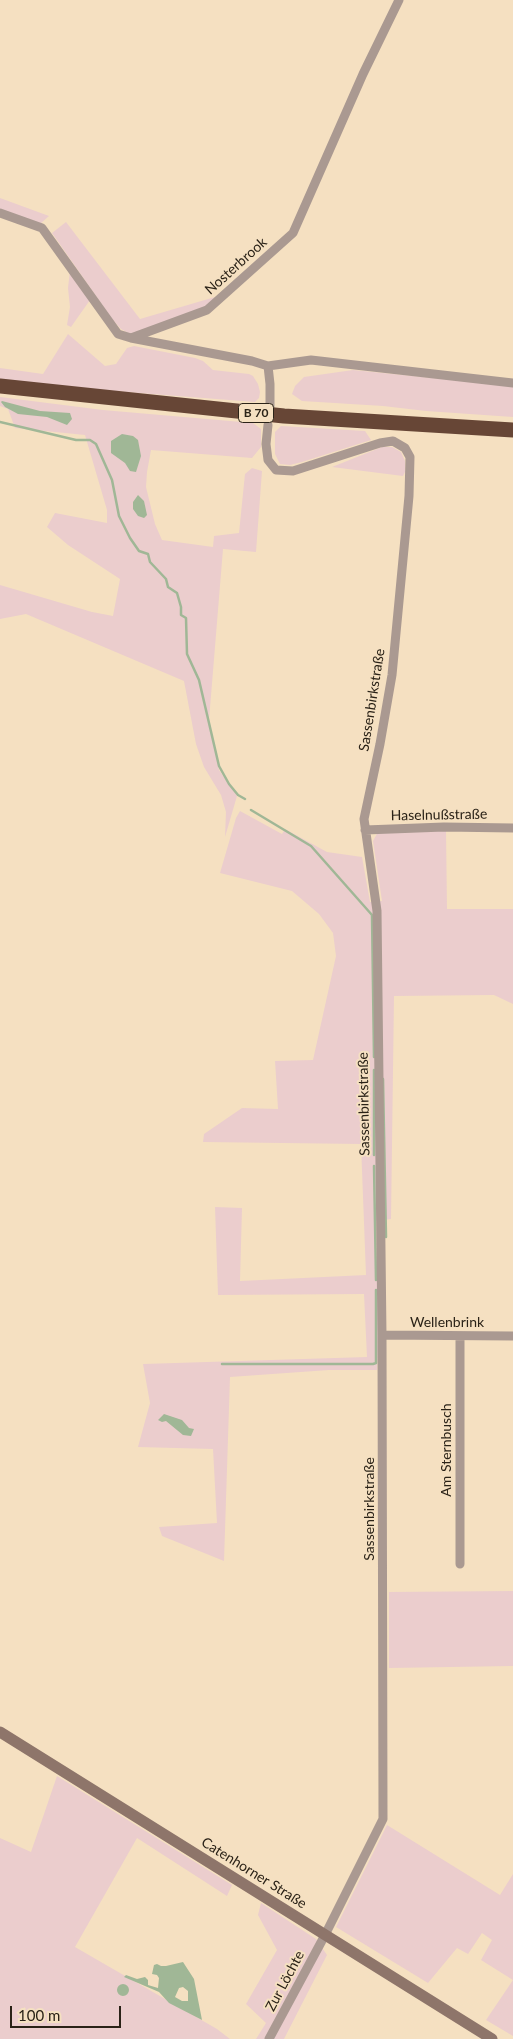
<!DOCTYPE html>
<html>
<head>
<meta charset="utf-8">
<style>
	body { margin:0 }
	#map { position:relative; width:513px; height:2039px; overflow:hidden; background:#f5e0c1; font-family:Lato,sans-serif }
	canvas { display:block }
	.scale { position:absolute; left:10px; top:2006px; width:111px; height:22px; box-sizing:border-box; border:2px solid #2a2217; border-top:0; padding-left:6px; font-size:15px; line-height:18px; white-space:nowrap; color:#2a2217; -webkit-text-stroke:4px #f5e0c1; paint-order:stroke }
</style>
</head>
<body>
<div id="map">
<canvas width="513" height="2039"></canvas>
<div class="scale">100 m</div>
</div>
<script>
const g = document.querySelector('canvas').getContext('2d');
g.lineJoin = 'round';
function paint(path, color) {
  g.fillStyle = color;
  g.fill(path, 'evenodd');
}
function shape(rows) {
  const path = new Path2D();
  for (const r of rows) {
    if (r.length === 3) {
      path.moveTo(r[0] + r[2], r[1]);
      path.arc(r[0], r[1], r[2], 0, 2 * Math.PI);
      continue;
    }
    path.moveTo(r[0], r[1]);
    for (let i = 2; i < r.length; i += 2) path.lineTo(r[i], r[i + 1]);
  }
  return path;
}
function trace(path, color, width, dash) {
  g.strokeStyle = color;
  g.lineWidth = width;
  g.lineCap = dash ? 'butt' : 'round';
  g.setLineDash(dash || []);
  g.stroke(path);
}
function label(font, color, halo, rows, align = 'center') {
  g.font = font + ' Lato,sans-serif';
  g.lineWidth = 4;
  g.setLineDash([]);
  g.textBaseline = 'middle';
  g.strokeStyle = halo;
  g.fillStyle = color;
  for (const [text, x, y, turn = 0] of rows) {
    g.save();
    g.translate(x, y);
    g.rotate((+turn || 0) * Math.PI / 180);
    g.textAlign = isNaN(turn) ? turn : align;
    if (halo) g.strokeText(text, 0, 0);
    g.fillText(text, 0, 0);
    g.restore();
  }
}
paint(shape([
	[0,198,49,216,40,224,0,209],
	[66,222,140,319,215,297,207,306,138,335,130,334,121,329,112,319,52,233],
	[70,271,90,300,71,327,67,325,70,307,68,288],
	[68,334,105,366,116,364,127,348,134,346,195,358,203,361,213,370,249,374,253,376,258,384,260,392,259,398,255,402,35,385,0,380,0,368,43,374],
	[353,370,513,386,513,417,426,411,383,406,302,401,292,394,295,386,304,377],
	[0,397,103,410,253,423,261,429,261,447,252,458,151,450,147,472,146,487,155,524,162,540,213,547,214,536,239,533,245,474,252,468,262,471,256,552,223,549,209,720,219,770,237,796,225,837,226,812,221,795,204,767,196,744,184,681,26,614,0,619,0,585,92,612,113,616,120,579,68,545,47,527,55,513,107,523,107,510,85,435,15,428,8,409,0,406],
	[281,426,365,431,371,440,302,462,290,465,280,464,275,454,275,432],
	[382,447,392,447,401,452,405,461,405,472,403,476,332,467],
	[240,811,282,834,285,829,327,852,362,857,370,902,382,901,373,841,378,832,446,830,447,909,513,909,513,1004,494,995,394,996,391,1219,375,1221,379,1336,377,1370,329,1370,230,1377,224,1561,162,1536,159,1527,217,1523,213,1449,138,1447,150,1403,143,1364,367,1357,364,1294,218,1295,215,1207,242,1208,240,1281,366,1275,361,1144,203,1142,204,1134,242,1108,278,1109,275,1061,313,1060,336,956,333,933,319,914,292,891,220,873,236,818],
	[513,1591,513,1666,389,1668,389,1592],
	[57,1776,232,1885,227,1896,137,1838,75,1947,217,2029,230,2039,0,2039,0,1838,31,1852],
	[387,1825,500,1895,513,1874,513,2036,486,2020,513,1980,481,1960,492,1940,482,1933,468,1954,457,1948,428,1983,336,1927],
	[261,1903,316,1939,327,1955,284,2039,256,2039,266,2023,246,2004,277,1950,258,1915]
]), '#ebcdcd');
paint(shape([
	[2,401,40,411,70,413,72,419,67,425,47,417,18,414,5,407,1,402],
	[122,434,133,436,138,440,141,456,136,472,130,471,125,463,111,453,111,441],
	[138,495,144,501,147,515,144,518,138,516,133,509,133,502],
	[164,1414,182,1420,189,1428,194,1429,191,1436,183,1435,166,1421,162,1422,158,1420],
	[183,1962,194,1979,202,2020,169,2003,159,1992,124,1977,126,1975,137,1979,145,1977,148,1980,148,1985,158,1988,159,1978,157,1975,152,1974,154,1965,157,1964,161,1966,166,1966],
	[183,1987,188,1991,188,2001,182,2001,175,1997,179,1988],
	[123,1990,6]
]), '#a0b796');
trace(shape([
	[0,422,76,440,90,440,96,444,112,480,119,516,130,538,139,551,148,554,150,562,166,579,168,587,177,593,181,607,181,615,186,618,187,654,199,680,219,766,229,784,238,795,245,799],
	[251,810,311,846,372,915,374,1057],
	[374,1070,374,1155],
	[383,1079,386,1237],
	[374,1166,376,1280],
	[222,1364,373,1364,376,1363,376,1290]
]), '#a0b796', 2.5);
trace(shape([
	[0,213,42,228,118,334,131,338,207,310,293,233,363,74,399,0],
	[131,338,252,361,268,366,311,360,513,383],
	[268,366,270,384,270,408],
	[268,425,266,444,268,460,276,470,293,471,380,443,393,441,405,448,410,457,409,496,392,675,380,744,364,819,377,911,382,1335,383,1819,325,1935,269,2039],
	[365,830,444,827,513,828],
	[382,1335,513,1336],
	[460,1564,460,1336]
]), '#aa9991', 9);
trace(shape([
	[0,1732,492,2039]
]), '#8e756a', 11);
trace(shape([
	[0,386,284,416,513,430]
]), '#674636', 15);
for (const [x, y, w] of [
	[256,413,35]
]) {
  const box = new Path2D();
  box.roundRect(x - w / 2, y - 9.5, w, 19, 4);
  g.fillStyle = '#f5e0c1';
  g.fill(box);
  trace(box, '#2a2217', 1);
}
label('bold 12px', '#2a2217', null, [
	["B 70",256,413]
]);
label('14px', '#2a2217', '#f5e0c1', [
	["Nosterbrook",236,266,-42],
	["Sassenbirkstraße",372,700,-81],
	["Haselnußstraße",439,815,-1],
	["Sassenbirkstraße",364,1104,-91],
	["Wellenbrink",447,1322],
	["Am Sternbusch",446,1450,-90],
	["Sassenbirkstraße",369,1509,-90],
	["Catenhorner Straße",254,1873,32],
	["Zur Löchte",285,1981,-62]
]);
</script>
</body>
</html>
